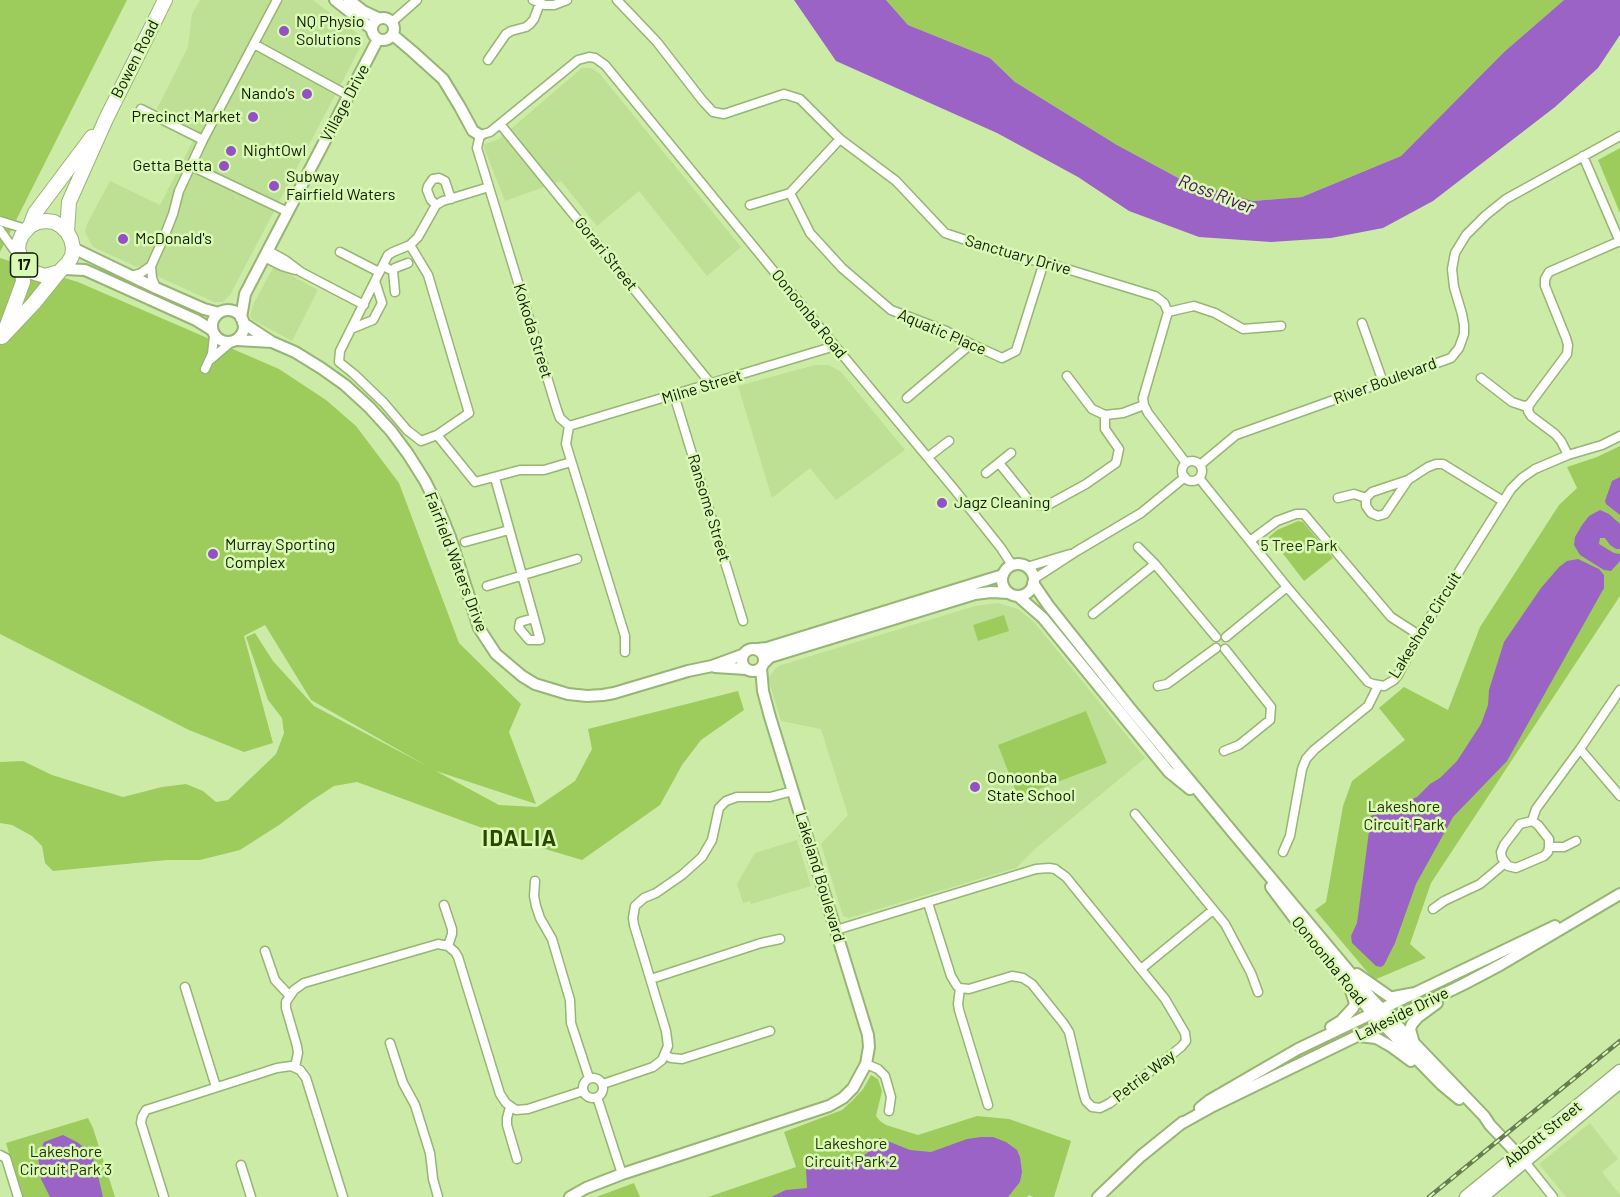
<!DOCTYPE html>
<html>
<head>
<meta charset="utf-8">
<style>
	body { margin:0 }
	canvas { display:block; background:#cceba7 }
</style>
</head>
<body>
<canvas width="1620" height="1197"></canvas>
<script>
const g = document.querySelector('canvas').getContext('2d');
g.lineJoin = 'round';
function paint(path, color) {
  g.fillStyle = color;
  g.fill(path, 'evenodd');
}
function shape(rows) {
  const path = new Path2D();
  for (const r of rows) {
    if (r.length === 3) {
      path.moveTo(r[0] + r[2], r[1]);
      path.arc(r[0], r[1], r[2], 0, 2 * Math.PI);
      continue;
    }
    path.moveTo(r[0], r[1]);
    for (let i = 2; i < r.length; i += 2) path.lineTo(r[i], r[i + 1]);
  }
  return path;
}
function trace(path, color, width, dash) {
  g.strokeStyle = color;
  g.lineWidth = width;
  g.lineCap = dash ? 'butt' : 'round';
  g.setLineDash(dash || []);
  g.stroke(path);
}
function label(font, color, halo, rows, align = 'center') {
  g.font = font + ' Barlow,sans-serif';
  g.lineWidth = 5;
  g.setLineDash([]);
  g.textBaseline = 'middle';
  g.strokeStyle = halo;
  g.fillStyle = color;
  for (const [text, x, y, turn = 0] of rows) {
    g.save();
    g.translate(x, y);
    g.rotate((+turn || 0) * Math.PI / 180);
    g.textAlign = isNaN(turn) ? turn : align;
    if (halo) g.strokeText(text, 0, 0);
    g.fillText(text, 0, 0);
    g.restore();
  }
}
paint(shape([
	[200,0,313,0,361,36,363,42,230,295,223,302,214,302,93,247,85,232,87,224,110,181,160,205,198,131,157,109,188,47,192,14],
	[582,68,590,68,599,73,741,247,707,276,639,191,597,226,561,181,505,201,483,145,499,139],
	[274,266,318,290,292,341,253,320,250,316,253,305],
	[815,365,829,365,841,372,905,450,836,500,810,468,772,498,738,386],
	[998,603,1018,609,1034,622,1145,758,1036,848,1016,868,849,918,843,916,821,844,848,815,821,729,781,721,768,678,778,666,975,606],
	[797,840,811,886,751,904,750,901,743,903,737,884,755,853],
	[1590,1123,1618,1159,1602,1172,1620,1195,1620,1197,1566,1197,1539,1164]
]), '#bde094');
paint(shape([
	[0,0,127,0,0,252],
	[886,0,1564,0,1504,52,1401,156,1302,197,1253,201,1182,180,1117,145,1015,82,990,58,908,25],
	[1620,148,1620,213,1598,160],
	[0,258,78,282,279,369,326,400,356,426,399,483,459,643,521,704,509,732,536,804,436,771,499,805,537,807,575,781,592,749,588,729,738,691,744,710,701,740,682,765,660,805,582,860,515,840,357,782,334,786,311,801,279,825,240,850,200,860,167,860,53,871,45,863,42,846,32,836,12,825,0,823,0,762,23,761,52,775,123,797,162,787,186,784,203,791,216,802,228,800,276,754,284,733,282,718,268,700,246,637,255,633,273,661,314,706,427,766,311,700,265,625,244,636,273,743,244,752,189,730,0,634],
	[1620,446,1620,596,1431,883,1410,944,1426,958,1374,980,1315,910,1326,902,1343,806,1352,781,1405,740,1379,708,1404,687,1448,710,1480,627,1559,505,1577,488,1567,467,1597,457],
	[1298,521,1303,522,1333,558,1304,581,1274,542,1268,538,1277,530],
	[1004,615,1009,631,978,641,973,625],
	[1086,711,1107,763,1018,797,998,745],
	[871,1075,878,1079,882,1091,876,1116,880,1121,886,1125,918,1135,977,1116,1009,1119,1071,1141,1054,1197,1033,1197,1029,1195,1027,1197,708,1197,796,1167,784,1132,842,1110,853,1100,863,1089],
	[88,1118,93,1128,115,1197,22,1197,6,1143],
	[634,1183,640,1197,596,1197]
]), '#9dcc5d');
paint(shape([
	[794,0,886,0,908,25,990,58,1015,82,1117,145,1182,180,1253,201,1302,197,1401,156,1504,52,1564,0,1620,0,1620,35,1598,68,1555,107,1433,201,1383,228,1331,238,1271,242,1199,237,1129,211,1078,177,997,133,836,61],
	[1620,477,1620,515,1606,504,1605,501,1612,481],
	[1600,510,1609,514,1620,524,1620,549,1616,549,1610,545,1605,538,1600,538,1599,544,1614,553,1620,554,1620,561,1611,571,1604,570,1580,555,1574,545,1575,537,1582,525,1589,516],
	[1578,559,1599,569,1604,575,1604,588,1507,761,1453,817,1416,884,1395,943,1384,965,1381,967,1376,966,1352,943,1351,936,1357,923,1371,816,1417,797,1430,784,1440,778,1457,761,1481,724,1488,705,1489,690,1504,642,1541,588,1559,567,1567,561],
	[63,1135,77,1142,91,1153,96,1167,103,1197,50,1197,41,1179,38,1156,44,1142],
	[981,1137,993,1137,1006,1142,1017,1150,1020,1157,1022,1172,1020,1182,1008,1197,771,1197,786,1190,807,1188,806,1169,811,1163,837,1167,848,1164,866,1154,873,1147,876,1140,880,1138,910,1150,931,1152,967,1139]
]), '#9b63c6');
const minor = shape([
	[533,0,545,5,554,5,567,0],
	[617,0,657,42,702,100,713,112,724,114,784,94,800,99,840,139,896,181,945,233,1019,258,1044,262,1155,296,1164,303,1168,312,1143,398,1144,405,1148,413,1186,463],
	[392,22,417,0],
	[254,44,349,96],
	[488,60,506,34,511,31,526,27,530,24,534,19,540,3],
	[141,109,203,140],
	[500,124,711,384],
	[1583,156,1620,242],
	[191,166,288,212],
	[489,187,443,201,436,205,418,237,410,245,393,252,388,255,340,351,339,362,354,374,384,403,407,430,421,441,437,435,475,482,520,470,544,470,571,462],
	[790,193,810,233,842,268,891,310,946,331,971,344,1002,358,1016,351,1044,262],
	[436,205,431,200,427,190,428,186,433,179,439,178,445,181,451,199],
	[750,205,790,193,840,139],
	[0,221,26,229],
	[0,230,17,254],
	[410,245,428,275,469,413,437,435],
	[267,250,285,260,301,272,364,305],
	[340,252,379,272],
	[264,257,282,266,295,270],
	[151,266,152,278,156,288],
	[383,266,393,271,395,268,408,263],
	[393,271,395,292],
	[131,276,141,273,151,266,164,237,173,214,179,191,203,140,277,0],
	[1168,312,1194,306,1215,313,1243,329,1281,326],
	[1362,323,1383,382],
	[351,329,373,320,382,303,375,281],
	[210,360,231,342],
	[205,369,212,354,214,336],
	[1067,376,1092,409,1105,415,1123,413,1144,405],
	[1481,378,1512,402,1524,406,1529,405],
	[674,395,743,621],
	[907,398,971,344],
	[569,426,560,418,557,410,477,148,480,135,490,132,578,60,589,57,595,58,605,65,835,346,954,489,1001,548,1012,565],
	[569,426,835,346],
	[569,426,566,444,625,636,625,652],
	[1568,455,1561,441,1555,434,1531,416,1528,411,1529,405,1567,354,1568,345,1566,338,1545,286,1545,279,1549,272,1620,241],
	[928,457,949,441],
	[1192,471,10],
	[999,463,1032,504,1046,506,1086,484,1116,463,1119,449,1105,429,1105,415],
	[1200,465,1236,435,1451,358,1459,348,1464,334,1464,325,1462,314,1454,287,1452,269,1455,253,1466,235,1486,215,1506,199,1620,136],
	[986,473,1011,453],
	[495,478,534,618,540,640,529,640,519,628,520,622,534,618],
	[1199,478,1287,587,1368,682,1373,684,1384,686,1394,680,1398,675,1419,635,1511,489,1522,478,1535,469,1568,455,1602,445,1620,436],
	[1408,480,1385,514,1378,516,1371,513,1366,506,1366,498,1372,492,1408,480,1428,467,1436,464,1443,464,1503,501],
	[1338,498,1354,494,1366,498],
	[1250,541,1277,521,1296,514,1304,514,1391,617,1419,635],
	[465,542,509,530],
	[1138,547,1155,564,1216,637],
	[1027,567,1070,554],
	[1034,579,1077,551,1141,513,1185,477],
	[487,586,577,559],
	[1093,614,1155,564],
	[1226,637,1287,587],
	[1158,686,1167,684,1216,648],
	[1580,749,1620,796],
	[1224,751,1239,745,1270,720,1271,707,1225,649],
	[1135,814,1225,924,1251,973,1258,992],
	[1532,821,1536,809,1580,749,1620,690],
	[1532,821,1538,825,1549,839,1549,847,1548,852,1544,856,1516,868,1508,866,1502,858,1501,852,1504,845,1520,824,1532,821],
	[1549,847,1564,847,1576,841],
	[1283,852,1290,836,1302,769,1306,759,1314,750,1368,706,1378,686],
	[535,881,534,896,536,906,540,918,552,939,570,1000,571,1023,589,1078],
	[444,905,452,929,452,934,448,946],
	[1433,909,1444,901,1480,884,1505,863],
	[836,930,1036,869,1049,868,1055,869,1066,877,1165,999,1185,1033,1186,1041,1181,1047,1110,1103,1100,1108,1092,1107,1086,1101,1084,1095,1069,1032,1064,1024,1032,984,1023,978,1012,976,969,989,960,988,957,986,951,976,928,903],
	[265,951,275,980,289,995],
	[1141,969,1213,910],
	[651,979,761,943,780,939],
	[185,987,216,1087],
	[960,988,958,1004,959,1010,988,1105],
	[390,1043,403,1083,415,1105,430,1153,433,1179,438,1197],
	[665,1055,671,1058,682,1059,770,1031],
	[866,1064,878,1069,885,1076,891,1097,889,1111],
	[295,1067,298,1053,297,1046,286,1008,286,1002,294,990,304,983,438,944,448,946,455,952,458,957,500,1094,506,1103,516,1110,528,1109,583,1091],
	[593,1088,10],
	[603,1084,653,1067,662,1060,668,1046,666,1031,634,925,633,918,635,906,644,898,656,893,682,875,702,857,712,840,719,808,726,801,737,797,770,797,793,791],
	[597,1097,622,1174],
	[510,1107,507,1118,507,1125,517,1159],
	[0,1155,6,1158,18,1197],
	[1525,1162,1553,1197],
	[241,1165,251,1197],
	[164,1197,141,1123,142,1117,146,1110,277,1068,291,1066,300,1070,306,1078,343,1197]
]);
const tertiary = shape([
	[335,0,372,29],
	[349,0,363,11,378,18],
	[383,29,11],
	[393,35,412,51,443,79,460,107,473,131,480,135],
	[73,248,156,288,204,309,219,313],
	[63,269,85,270,94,274,196,320,212,330],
	[228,326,16],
	[241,318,245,294,378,39],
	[243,323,272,342,295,352,321,368,345,385,369,407,391,431,408,454,425,481,437,505,450,537,479,628,496,654,522,676,535,684,568,694,587,696,603,695,614,693,688,671,712,666,742,655],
	[237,340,272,342],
	[1018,580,16],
	[1033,583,1048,605,1129,707,1235,835,1372,999,1484,1116,1490,1125,1524,1161],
	[1018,596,1043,618,1169,772,1190,789],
	[753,660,11],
	[757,649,767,648,1003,575],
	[764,663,770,657,975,594,991,592,1009,593],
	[715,667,746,669],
	[1271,887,1301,927,1372,1013,1442,1085,1459,1099],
	[1357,974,1390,997,1394,997,1415,993,1555,926],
	[1331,1027,1341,1021,1353,1008,1355,1003,1351,991],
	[1359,1036,1376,1038,1392,1047,1411,1061],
	[1413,1040,1410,1029,1412,1024,1418,1017,1437,1003],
	[1200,1108,1210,1100,1298,1049,1415,993],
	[1179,1125,1213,1106,1464,984,1500,965,1620,894],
	[570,1197,586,1188,622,1174,829,1106,843,1098,853,1088,866,1064,869,1047,868,1035,770,717,763,691,761,668],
	[1098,1197,1141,1156,1183,1122]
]);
const secondary = shape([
	[1466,1197,1620,1071],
	[1482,1197,1620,1082]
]);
const primary = shape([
	[30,226,35,213,92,137],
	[67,232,61,226,54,222,46,221,38,222,30,226,22,235,19,242,18,249,22,262,32,272,45,276,59,272,68,263,72,256,73,248,71,239,67,232,69,202,106,119,165,0],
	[6,328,23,282,22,262],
	[2,337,34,303,59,272]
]);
trace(minor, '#97b573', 11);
trace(tertiary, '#97b573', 14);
trace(secondary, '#97b573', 15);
trace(primary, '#97b573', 16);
trace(minor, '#fff', 8);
trace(tertiary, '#fff', 10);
trace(secondary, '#fff', 12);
trace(primary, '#fff', 14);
const rail = shape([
	[1429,1197,1620,1041]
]);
trace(rail, '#697d50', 4.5);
trace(rail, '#d9f9b4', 2, [7]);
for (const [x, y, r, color] of [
	[284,31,6,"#9450c5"],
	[307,94,6,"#9450c5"],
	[253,117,6,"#9450c5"],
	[231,151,6,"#9450c5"],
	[224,166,6,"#9450c5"],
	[274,186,6,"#9450c5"],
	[123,239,6,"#9450c5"],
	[942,503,6,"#9450c5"],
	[213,554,6,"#9450c5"],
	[975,787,6,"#9450c5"]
]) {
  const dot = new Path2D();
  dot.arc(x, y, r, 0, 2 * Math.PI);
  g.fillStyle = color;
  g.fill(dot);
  trace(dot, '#d9f9b4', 2);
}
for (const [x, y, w] of [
	[24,265,27]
]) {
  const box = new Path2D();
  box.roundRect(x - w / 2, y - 12, w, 24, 4.5);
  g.fillStyle = '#d9f9b4';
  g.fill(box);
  trace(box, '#101b02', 1.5);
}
label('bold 15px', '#101b02', null, [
	["17",24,265]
]);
label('16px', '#101b02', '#d9f9b4', [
	["NQ Physio",296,22],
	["Solutions",296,40],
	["Nando's",295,94,"right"],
	["Precinct Market",241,117,"right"],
	["NightOwl",243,151],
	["Getta Betta",212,166,"right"],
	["Subway",286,177],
	["Fairfield Waters",286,195],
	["McDonald's",135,239],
	["Jagz Cleaning",954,503],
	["Murray Sporting",225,545],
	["Complex",225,563],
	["Oonoonba",987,778],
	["State School",987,796]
], 'left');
label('16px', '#101b02', '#d9f9b4', [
	["Bowen Road",135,59,-63],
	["Village Drive",345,103,-62],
	["Gorari Street",606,254,51],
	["Sanctuary Drive",1018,255,16],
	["Oonoonba Road",809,314,51],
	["Kokoda Street",533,331,73],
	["Aquatic Place",942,332,23],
	["River Boulevard",1385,381,-20],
	["Milne Street",702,387,-17],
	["Ransome Street",709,508,73],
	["Fairfield Waters Drive",456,562,69],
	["Lakeshore Circuit",1425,625,-58],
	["Lakeland Boulevard",820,877,73],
	["Oonoonba Road",1329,961,51],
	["Lakeside Drive",1402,1014,-26],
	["Petrie Way",1144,1076,-38],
	["Abbott Street",1543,1134,-39]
]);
label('16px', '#1f3001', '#d9f9b4', [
	["5 Tree Park",1299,546],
	["Lakeshore",1404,807],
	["Circuit Park",1404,825],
	["Lakeshore",851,1144],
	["Circuit Park 2",851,1162],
	["Lakeshore",66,1152],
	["Circuit Park 3",66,1170]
]);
label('italic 18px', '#460967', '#d9f9b4', [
	["Ross River",1216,194,21]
]);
g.letterSpacing = '1.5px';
label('bold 22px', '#2e4600', '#d9f9b4', [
	["IDALIA",520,839]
]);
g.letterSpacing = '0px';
</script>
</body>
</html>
